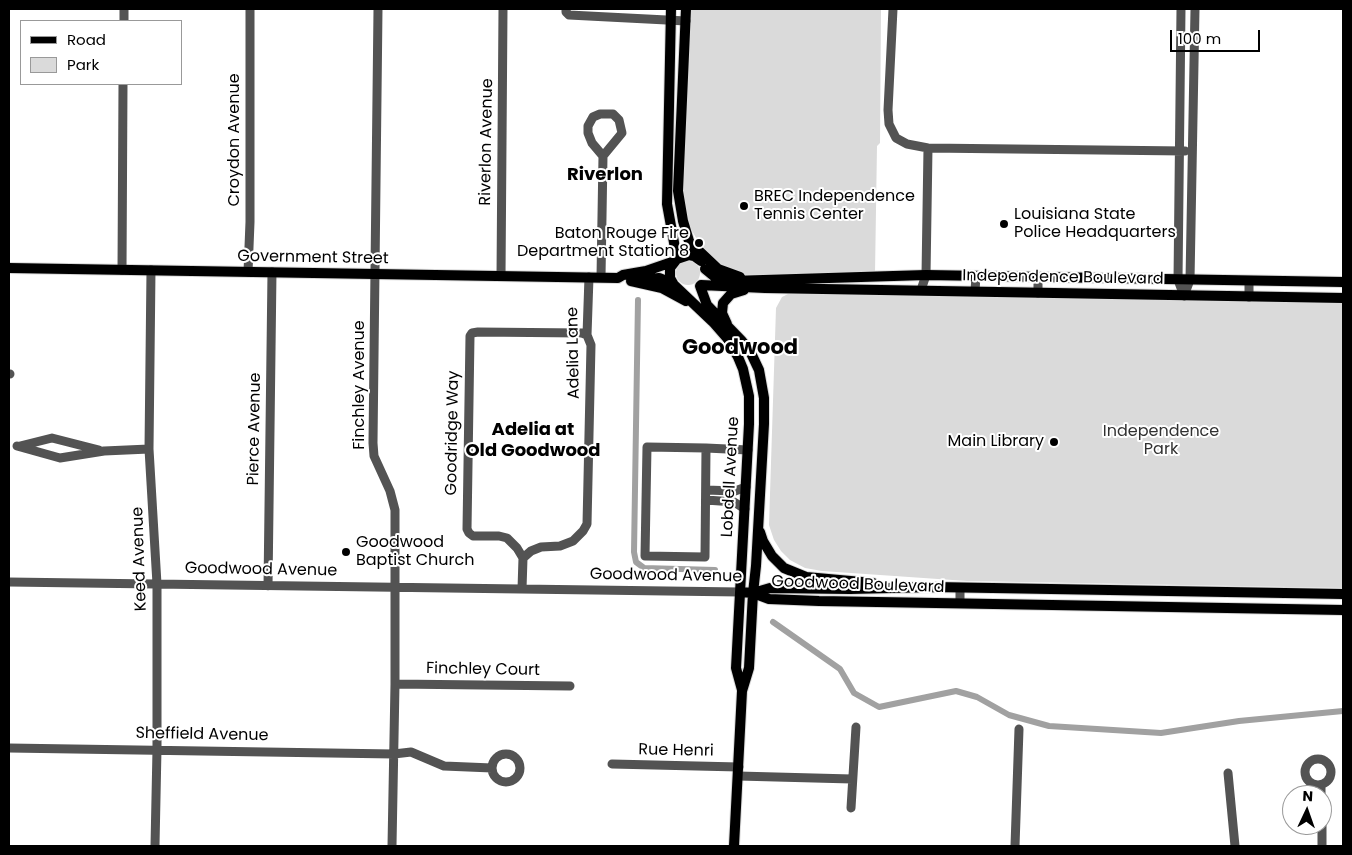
<!DOCTYPE html>
<html>
<head>
<meta charset="utf-8">
<style>
	body { margin:0 }
	#map { position:relative; width:1352px; height:855px; overflow:hidden; background:#fff; font-family:Poppins,sans-serif }
	canvas { display:block }
	.frame { position:absolute; inset:0; border:10px solid #000; pointer-events:none }
	.legend { position:absolute; left:20px; top:20px; width:162px; height:65px; box-sizing:border-box; background:#fff; border:1px solid #999; margin:0; padding:6px 9px; list-style:none; font-size:15px; color:#000 }
	.legend li { display:flex; align-items:center; gap:10px; height:25px }
	.legend b { width:25px; border:1px solid #999 }
	.north { position:absolute; left:1282px; top:785px; width:50px; height:50px; box-sizing:border-box; background:#fff; border:1px solid #999; border-radius:50%; rotate:3deg; font-size:14px; font-weight:700; line-height:20px; text-align:center; color:#000 }
	.north::after { content:''; display:block; margin:auto; width:18px; height:22px; background:#000; clip-path:polygon(50% 0,100% 100%,50% 72%,0 100%) }
	.scale { position:absolute; left:1170px; top:30px; width:90px; height:22px; box-sizing:border-box; border:2px solid #000; border-top:0; padding-left:6px; font-size:15px; line-height:18px; white-space:nowrap; color:#000; -webkit-text-stroke:4px #fff; paint-order:stroke }
</style>
</head>
<body>
<div id="map">
<canvas width="1352" height="855"></canvas>
<div class="frame"></div>
<ul class="legend">
<li><b style="height:6px;background:#000"></b>Road</li>
<li><b style="height:14px;background:#dadada"></b>Park</li>
</ul>
<div class="north">N</div>
<div class="scale">100 m</div>
</div>
<script>
const g = document.querySelector('canvas').getContext('2d');
g.lineJoin = 'round';
function paint(path, color) {
  g.fillStyle = color;
  g.fill(path, 'evenodd');
}
function shape(rows) {
  const path = new Path2D();
  for (const r of rows) {
    if (r.length === 3) {
      path.moveTo(r[0] + r[2], r[1]);
      path.arc(r[0], r[1], r[2], 0, 2 * Math.PI);
      continue;
    }
    path.moveTo(r[0], r[1]);
    for (let i = 2; i < r.length; i += 2) path.lineTo(r[i], r[i + 1]);
  }
  return path;
}
function trace(path, color, width, dash) {
  g.strokeStyle = color;
  g.lineWidth = width;
  g.lineCap = dash ? 'butt' : 'round';
  g.setLineDash(dash || []);
  g.stroke(path);
}
function label(font, color, halo, rows, align = 'center') {
  g.font = font + ' Poppins,sans-serif';
  g.lineWidth = 4;
  g.setLineDash([]);
  g.textBaseline = 'middle';
  g.strokeStyle = halo;
  g.fillStyle = color;
  for (const [text, x, y, turn = 0] of rows) {
    g.save();
    g.translate(x, y);
    g.rotate((+turn || 0) * Math.PI / 180);
    g.textAlign = isNaN(turn) ? turn : align;
    if (halo) g.strokeText(text, 0, 0);
    g.fillText(text, 0, 0);
    g.restore();
  }
}
paint(shape([
	[688,9,881,9,880,143,877,146,875,273,741,275,728,271,702,248,688,224,681,198],
	[688,273,12],
	[792,292,1343,299,1343,588,967,581,822,571,805,568,790,560,781,551,774,540,769,525,776,308,782,297]
]), '#dadada');
trace(shape([
	[638,300,634,552,636,562,644,568,715,570],
	[773,622,840,669,854,693,879,707,956,691,977,697,1009,715,1049,726,1161,733,1239,721,1343,711]
]), '#a1a1a1', 6);
const major = shape([
	[671,9,667,204,677,259],
	[686,9,678,191,683,221,689,241,701,261],
	[699,251,718,269,740,277],
	[701,261,694,256,689,255,677,259,670,268,670,278,674,285,713,322,727,338,738,357,743,369,749,396,749,424,736,668,742,690],
	[9,268,618,278,623,275,646,271,675,261],
	[705,269,716,278,731,281,926,275,1343,282],
	[638,280,659,278,672,283],
	[631,281,662,288,686,301],
	[701,285,765,288,1343,298],
	[700,286,707,305,741,340,750,351,759,370,764,398,764,424,756,566,753,593,749,668,742,691,734,846],
	[727,324,722,313,723,303,731,294,744,290],
	[760,532,763,541,772,556,784,568,806,577,873,583],
	[740,592,753,593,770,588,850,589,934,587,1343,594],
	[753,593,769,599,819,601,1343,610]
]);
trace(major, '#dbdbdb', 12);
trace(shape([
	[378,9,373,443,374,456,390,491,395,510,395,684,392,846],
	[566,9,566,12,569,15,686,21],
	[893,9,888,110,889,124,896,138,907,144,928,148,1185,151],
	[1181,9,1178,280,1184,296,1190,280,1195,9],
	[124,21,124,9],
	[122,270,123,84],
	[151,270,149,449,157,584,157,749,155,846],
	[248,272,250,222,250,9],
	[501,276,503,9],
	[601,277,603,156,592,143,588,133,588,126,593,117,600,114,613,114,619,120,622,133,603,156],
	[1249,281,1249,297],
	[921,290,926,275,928,148],
	[975,291,976,276],
	[1038,293,1038,277],
	[587,335,582,333,478,332,472,333,470,336,467,529,469,533,473,536,499,536,507,538,517,548,523,558,531,551,541,547,560,546,573,541,583,531,587,524,591,345,587,335,589,277],
	[9,374,10,374],
	[17,446,60,458,104,451,149,449],
	[20,446,52,438,99,450],
	[706,448,705,557,645,556,647,447,706,448,748,450],
	[706,490,735,491,746,487],
	[706,500,734,502,745,509],
	[9,582,740,592],
	[268,586,272,272],
	[960,588,960,603],
	[522,589,523,558],
	[395,684,570,686],
	[9,748,394,754,411,752,444,766,492,768],
	[506,768,14],
	[1318,772,13],
	[612,764,739,767],
	[1228,773,1235,846],
	[738,776,852,779],
	[1321,785,1321,795],
	[851,808,856,727],
	[1322,825,1322,846],
	[1015,846,1019,729]
]), '#535353', 9);
trace(major, '#000', 10);
for (const [x, y, r, color] of [
	[744,206,5,"#000"],
	[1004,224,5,"#000"],
	[699,243,5,"#000"],
	[1054,442,5,"#000"],
	[346,552,5,"#000"]
]) {
  const dot = new Path2D();
  dot.arc(x, y, r, 0, 2 * Math.PI);
  g.fillStyle = color;
  g.fill(dot);
  trace(dot, '#fff', 2);
}
label('16px', '#000', '#fff', [
	["Croydon Avenue",235,140,-90],
	["Riverlon Avenue",487,142,-89],
	["Government Street",313,258,1],
	["Independence Boulevard",1063,278,1],
	["Adelia Lane",574,353,-91],
	["Finchley Avenue",360,385,-90],
	["Pierce Avenue",255,429,-89],
	["Goodridge Way",453,433,-89],
	["Lobdell Avenue",731,477,-87],
	["Keed Avenue",140,559,-92],
	["Goodwood Avenue",261,570,1],
	["Goodwood Avenue",666,576,1],
	["Goodwood Boulevard",858,585,2],
	["Finchley Court",483,670,1],
	["Sheffield Avenue",202,735,1],
	["Rue Henri",676,751,1]
]);
label('16px', '#000', '#fff', [
	["BREC Independence",754,197],
	["Tennis Center",754,215],
	["Louisiana State",1014,215],
	["Police Headquarters",1014,233],
	["Baton Rouge Fire",689,234,"right"],
	["Department Station 8",689,252,"right"],
	["Main Library",1044,442,"right"],
	["Goodwood",356,543],
	["Baptist Church",356,561]
], 'left');
label('16px', '#313131', '#fff', [
	["Independence",1161,432],
	["Park",1161,450]
]);
label('bold 18px', '#000', '#fff', [
	["Riverlon",605,175],
	["Adelia at",533,430],
	["Old Goodwood",533,451]
]);
label('bold 21px', '#000', '#fff', [
	["Goodwood",740,349]
]);
</script>
</body>
</html>
